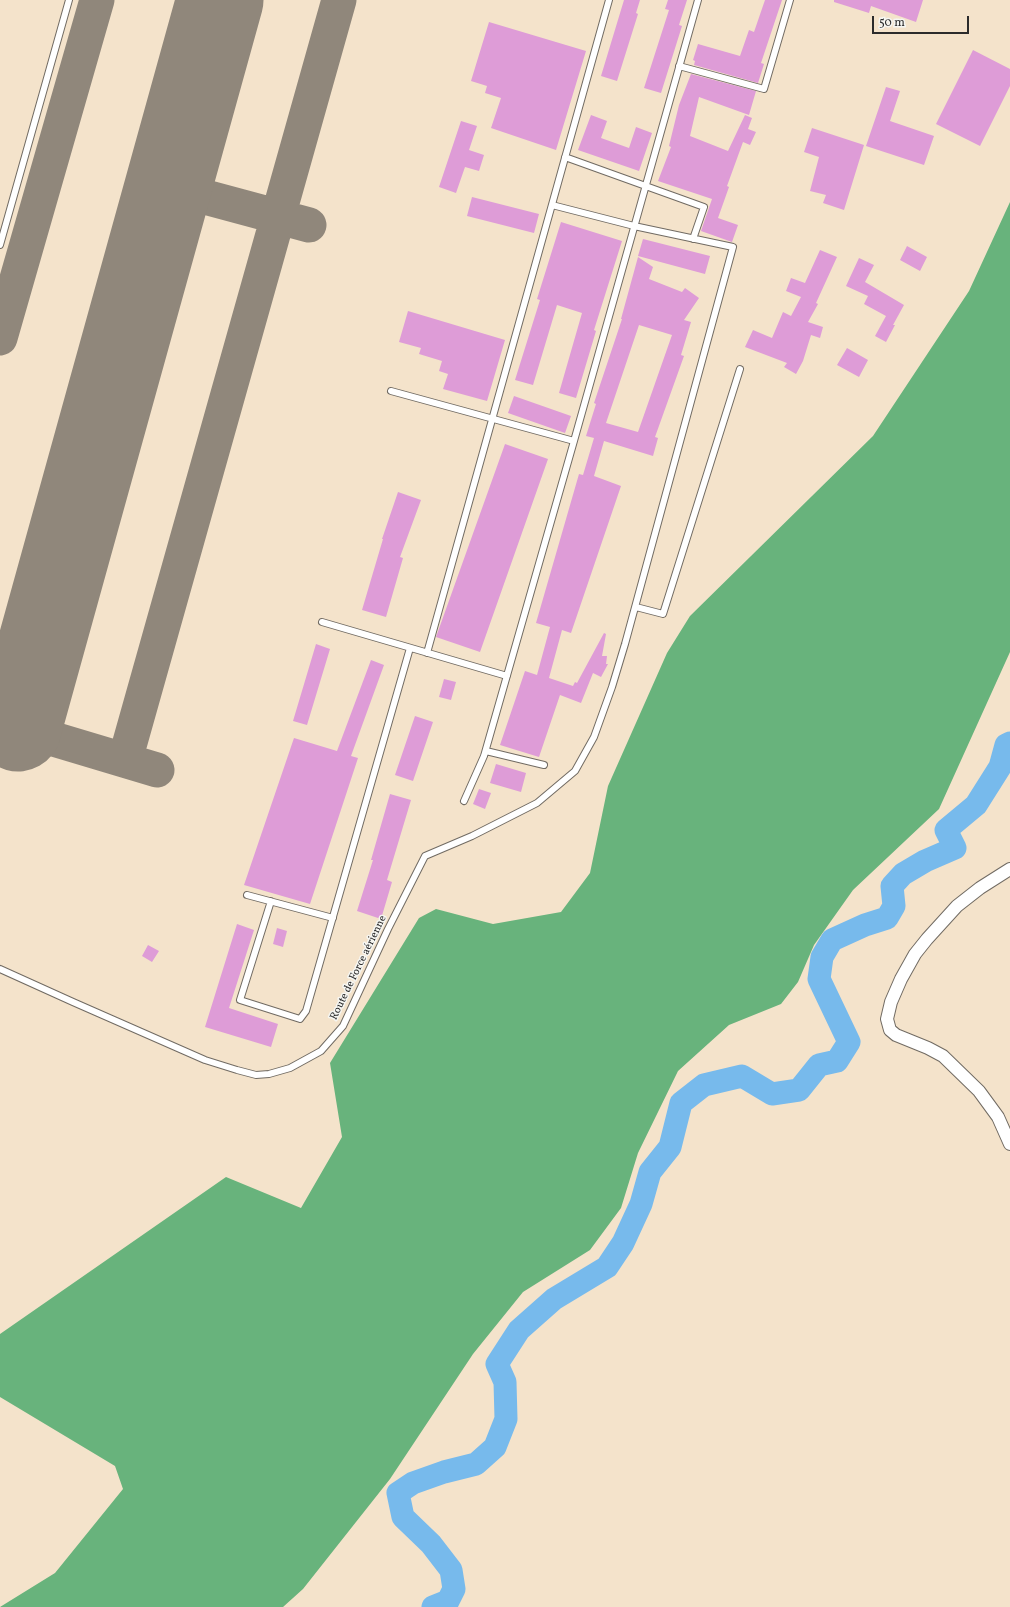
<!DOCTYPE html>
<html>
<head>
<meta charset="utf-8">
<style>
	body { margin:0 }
	#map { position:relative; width:1010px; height:1607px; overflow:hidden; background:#f4e3cb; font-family:Vollkorn,serif }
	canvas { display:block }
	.scale { position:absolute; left:872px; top:16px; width:97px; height:18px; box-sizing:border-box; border:2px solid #2b2b2b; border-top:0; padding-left:5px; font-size:12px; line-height:14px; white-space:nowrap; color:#2b2b2b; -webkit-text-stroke:3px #f6f6f2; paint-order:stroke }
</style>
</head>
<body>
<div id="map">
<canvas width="1010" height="1607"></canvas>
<div class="scale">50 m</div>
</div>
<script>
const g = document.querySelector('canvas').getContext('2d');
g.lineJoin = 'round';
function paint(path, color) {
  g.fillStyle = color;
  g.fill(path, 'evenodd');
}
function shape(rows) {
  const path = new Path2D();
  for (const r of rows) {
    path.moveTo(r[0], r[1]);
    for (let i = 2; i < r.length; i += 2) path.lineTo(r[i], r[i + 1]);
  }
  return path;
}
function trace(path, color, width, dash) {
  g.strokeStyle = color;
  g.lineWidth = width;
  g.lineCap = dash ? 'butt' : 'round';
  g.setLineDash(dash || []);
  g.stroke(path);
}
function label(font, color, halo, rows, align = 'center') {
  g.font = font + ' Vollkorn,serif';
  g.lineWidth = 3;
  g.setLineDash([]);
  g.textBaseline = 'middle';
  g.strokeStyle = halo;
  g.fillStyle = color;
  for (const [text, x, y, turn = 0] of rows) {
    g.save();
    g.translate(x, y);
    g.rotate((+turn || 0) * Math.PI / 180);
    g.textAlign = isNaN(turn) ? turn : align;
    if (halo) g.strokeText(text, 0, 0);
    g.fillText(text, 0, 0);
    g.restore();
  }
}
paint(shape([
	[1010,202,1010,652,939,809,853,890,814,945,798,982,781,1004,729,1025,678,1071,638,1153,621,1208,590,1250,523,1292,473,1354,390,1479,303,1589,283,1607,0,1607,55,1573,123,1489,115,1466,0,1397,0,1334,226,1177,301,1208,342,1137,330,1063,419,918,436,909,493,924,561,912,590,873,608,786,667,653,690,616,873,436,969,291]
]), '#68b37c');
trace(shape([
	[433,1607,448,1601,454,1589,451,1570,431,1544,403,1517,398,1493,413,1483,444,1472,476,1464,495,1447,506,1419,505,1382,497,1364,519,1330,554,1299,607,1267,623,1243,641,1204,650,1172,670,1147,681,1103,704,1085,742,1076,772,1094,799,1090,819,1065,837,1061,849,1042,819,979,822,957,832,940,865,925,887,918,894,906,892,886,903,874,925,861,955,848,946,830,976,805,1000,767,1006,745,1010,743]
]), '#77baec', 23);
trace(shape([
	[168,187,309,225],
	[0,338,97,0],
	[0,723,157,770],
	[125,760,339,0]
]), '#90877b', 35);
trace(shape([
	[18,728,220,0]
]), '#90877b', 87);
paint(shape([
	[624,0,640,0,636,13,638,14,617,81,601,76],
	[668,0,687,0,679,25,682,26,661,93,644,88,669,10,665,9],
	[765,0,782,0,761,63,764,64,758,83,694,65,695,61,693,60,698,44,740,56,749,30,754,32],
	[834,0,923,0,916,22,871,6,869,13,834,2],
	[489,22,586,51,556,150,491,128,501,98,485,93,487,86,471,81],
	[973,50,1010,69,1010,86,980,146,936,124],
	[691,74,756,91,749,115,699,97,690,136,728,151,745,115,752,118,748,129,756,132,750,145,743,142,727,186,729,187,718,218,738,225,732,242,701,231,712,199,658,181,671,147,669,146,679,105],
	[886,87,900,91,890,121,934,136,924,165,866,146],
	[591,115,607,121,601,138,629,148,636,127,652,133,639,171,578,150],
	[461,121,477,126,469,150,484,155,479,171,465,167,456,193,439,187],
	[812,128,864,145,844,210,823,203,826,195,810,191,819,157,804,152],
	[472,197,539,214,534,233,467,216],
	[561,222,622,241,594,330,596,331,576,398,559,393,582,313,557,305,533,385,515,380,540,300,537,299],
	[643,239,710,256,705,274,638,256],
	[907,246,927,257,920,271,900,260],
	[820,250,837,257,816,303,818,304,808,322,823,327,820,338,811,335,803,361,796,374,784,367,787,363,745,347,753,330,772,338,783,312,791,316,801,297,786,291,791,278,805,283],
	[638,257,653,267,649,279,682,292,685,288,699,298,684,320,691,322,681,355,684,356,655,437,658,438,653,456,604,441,594,476,621,486,571,633,562,630,549,678,573,686,575,682,577,683,604,633,606,634,602,656,607,656,606,664,608,664,601,677,593,673,581,703,560,695,539,757,500,745,525,671,537,675,550,627,536,623,579,474,583,475,594,438,586,436,596,404,594,403,622,319,621,319],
	[639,325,672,335,638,432,606,423],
	[859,258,874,265,865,282,904,305,893,325,895,325,886,342,875,336,886,316,864,304,868,296,846,286],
	[408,311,505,340,487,401,443,389,448,374,439,371,442,361,419,354,421,348,399,342],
	[847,348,868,360,859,377,837,365],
	[514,396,571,416,565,433,508,413],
	[505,444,548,459,480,652,436,637],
	[398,492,421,500,400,557,403,558,386,617,362,610,383,539,382,539],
	[316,644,330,649,307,725,293,721],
	[371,660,384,665,351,756,358,758,310,904,244,885,294,738,337,751],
	[444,679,456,682,451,700,439,697],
	[415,716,433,722,413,781,395,775],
	[496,764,526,773,521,792,490,783],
	[479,789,491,793,485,809,473,804],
	[390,794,411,800,387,880,392,882,381,919,357,911,373,860,371,860],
	[237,924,254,930,229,1008,278,1024,271,1047,205,1027],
	[277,928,287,931,283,947,273,944],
	[148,945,159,951,152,962,142,956]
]), '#de9cd7');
const service = shape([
	[679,66,764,89,790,0],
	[565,157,704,207,693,239],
	[0,245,69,0],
	[391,391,574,441],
	[636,607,663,614,740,369],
	[322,622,507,676],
	[427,653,609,0],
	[486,751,544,765],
	[464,801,484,756,574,441,698,0],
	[247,895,333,918],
	[271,901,240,1000,300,1019,306,1011,410,648],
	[0,969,73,1002,205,1060,237,1070,256,1075,269,1074,290,1068,321,1051,343,1026,388,929,425,856,472,836,537,803,575,771,594,737,612,687,625,644,733,247,634,226,552,205]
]);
const minor = shape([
	[1010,869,980,888,957,906,927,939,915,954,901,979,891,1002,887,1019,890,1030,896,1035,928,1048,943,1056,979,1091,998,1117,1010,1144]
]);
trace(service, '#716b63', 8);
trace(minor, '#716b63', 14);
trace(service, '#fff', 6);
trace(minor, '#fff', 12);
label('11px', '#2b2b2b', '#f6f6f2', [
	["Route de Force aérienne",359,968,-64]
]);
</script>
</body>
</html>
